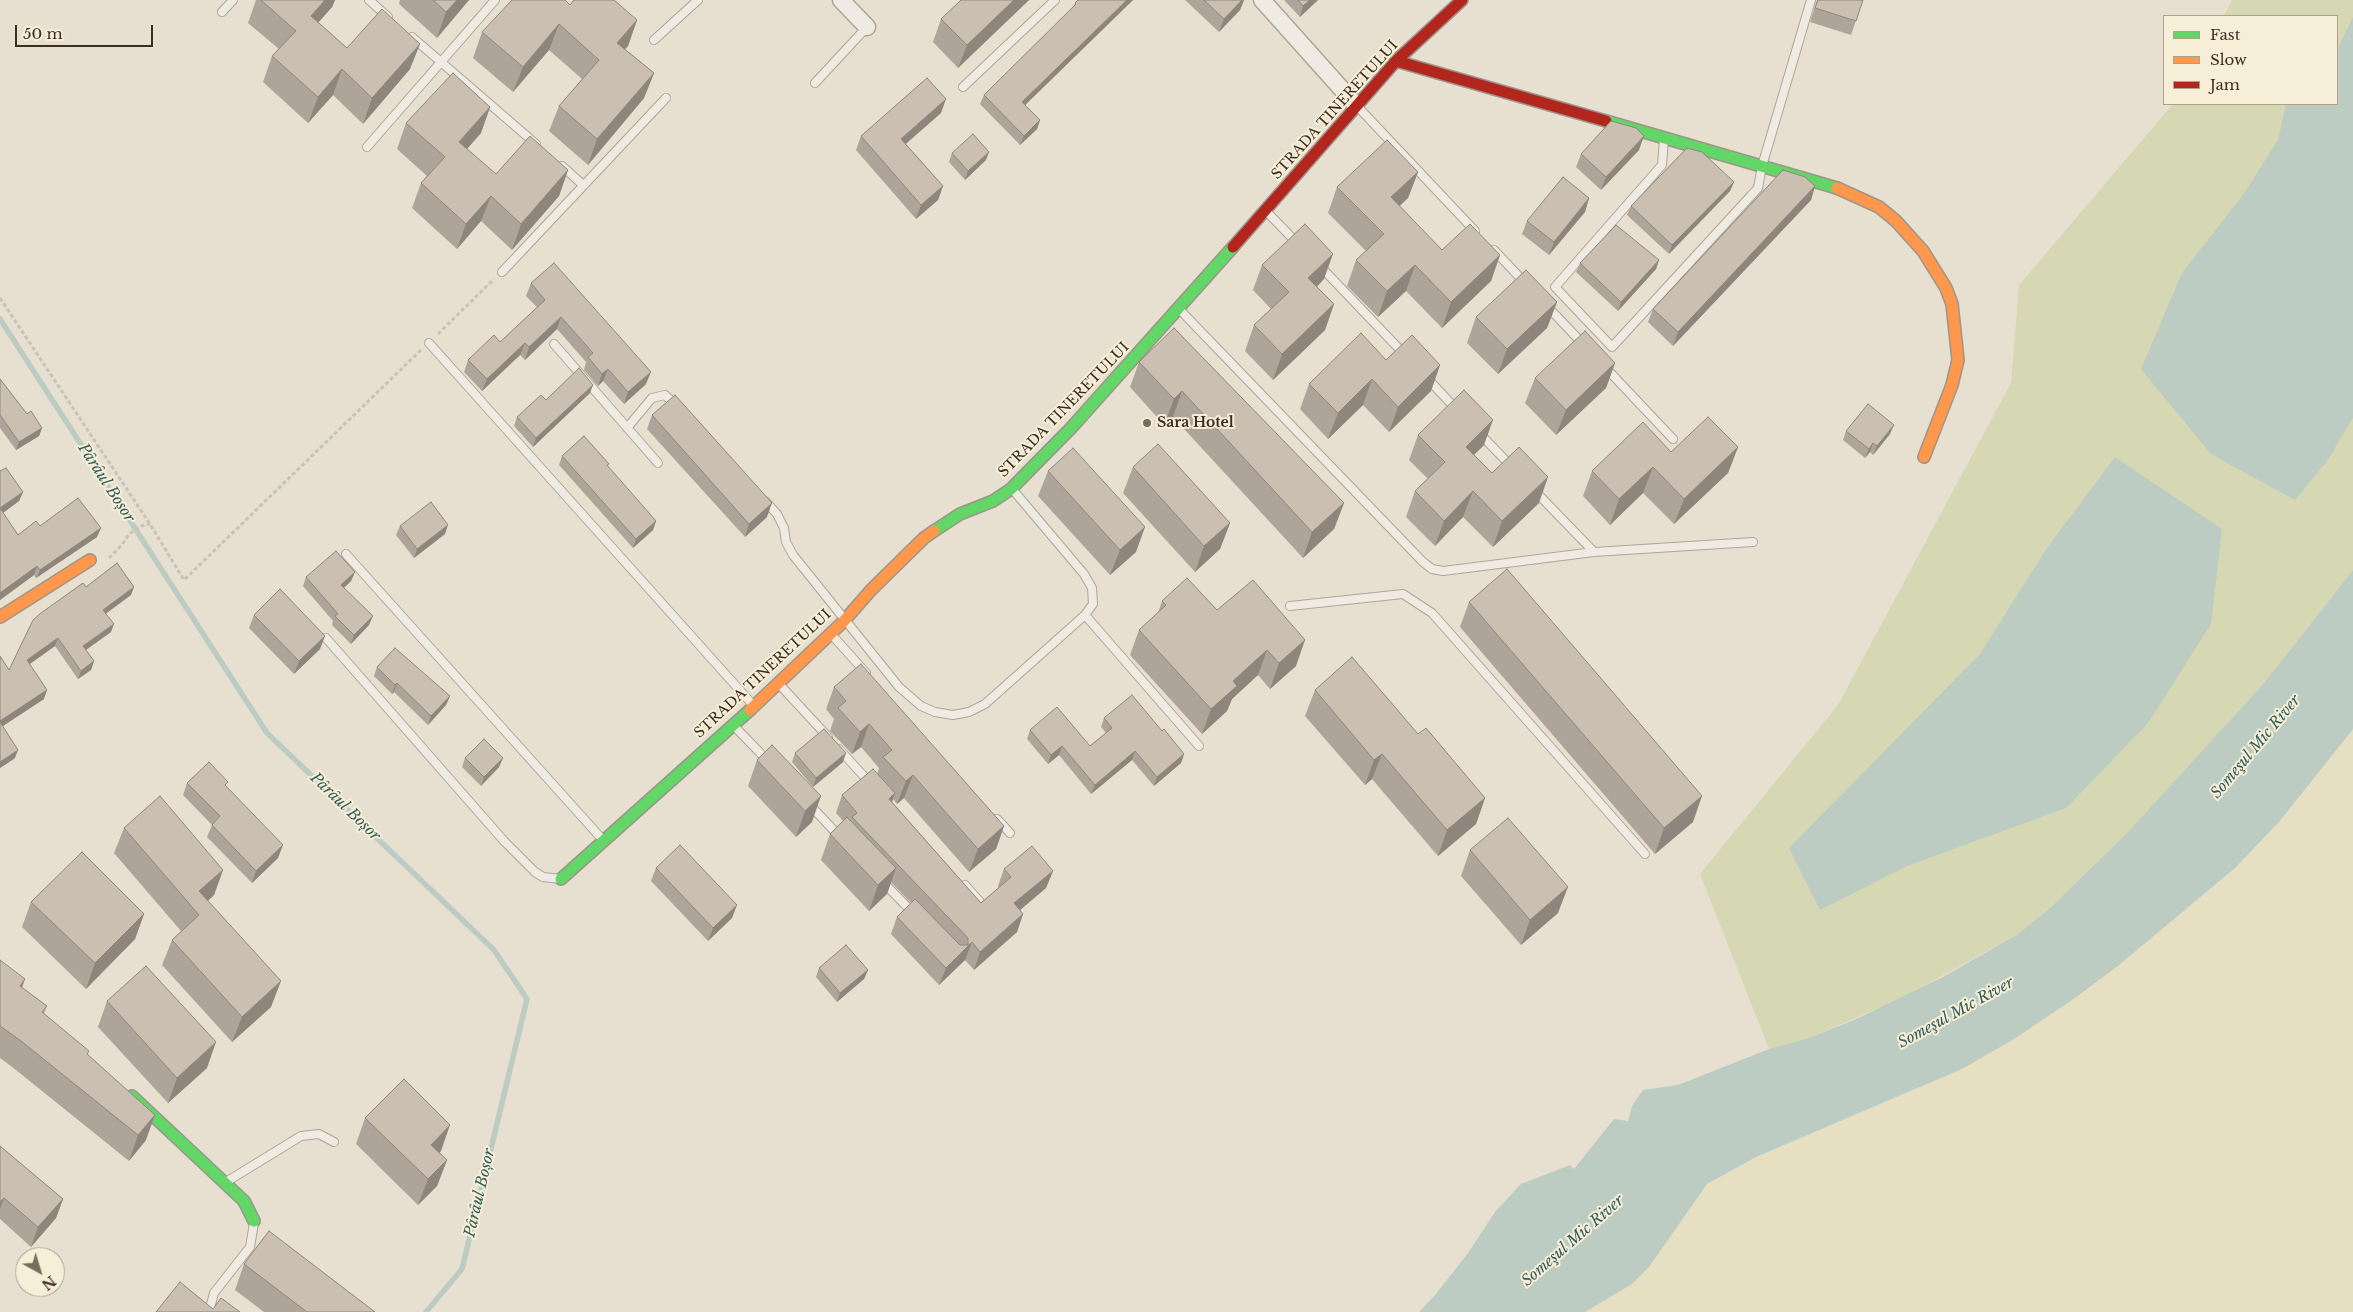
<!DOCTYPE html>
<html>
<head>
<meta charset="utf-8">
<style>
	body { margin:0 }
	#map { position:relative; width:2353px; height:1312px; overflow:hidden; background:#e7e0d1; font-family:"Libre Baskerville",serif }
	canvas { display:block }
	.legend { position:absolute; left:2163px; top:15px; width:175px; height:90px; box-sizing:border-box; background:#f7eed8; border:1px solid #ada18e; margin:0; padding:6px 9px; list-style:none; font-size:15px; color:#3d2e20 }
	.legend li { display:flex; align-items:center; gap:10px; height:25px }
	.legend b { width:25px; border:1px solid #ada18e }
	.north { position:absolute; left:15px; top:1247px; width:50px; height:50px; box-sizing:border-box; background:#f7eed8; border:1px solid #ada18e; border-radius:50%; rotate:141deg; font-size:14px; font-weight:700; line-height:20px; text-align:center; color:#3d2e20 }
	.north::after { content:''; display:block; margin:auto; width:18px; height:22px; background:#786c5e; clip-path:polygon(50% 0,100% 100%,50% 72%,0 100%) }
	.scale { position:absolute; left:15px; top:25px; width:138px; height:22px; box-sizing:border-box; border:2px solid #3d2e20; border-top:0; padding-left:6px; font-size:15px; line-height:18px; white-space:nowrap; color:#3d2e20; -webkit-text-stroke:4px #f7eed8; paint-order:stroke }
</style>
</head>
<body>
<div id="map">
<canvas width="2353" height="1312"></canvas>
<ul class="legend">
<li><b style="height:6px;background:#63d668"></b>Fast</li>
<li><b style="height:6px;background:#ff974d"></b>Slow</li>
<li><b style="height:6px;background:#b3261e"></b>Jam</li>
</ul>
<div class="north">N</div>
<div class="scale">50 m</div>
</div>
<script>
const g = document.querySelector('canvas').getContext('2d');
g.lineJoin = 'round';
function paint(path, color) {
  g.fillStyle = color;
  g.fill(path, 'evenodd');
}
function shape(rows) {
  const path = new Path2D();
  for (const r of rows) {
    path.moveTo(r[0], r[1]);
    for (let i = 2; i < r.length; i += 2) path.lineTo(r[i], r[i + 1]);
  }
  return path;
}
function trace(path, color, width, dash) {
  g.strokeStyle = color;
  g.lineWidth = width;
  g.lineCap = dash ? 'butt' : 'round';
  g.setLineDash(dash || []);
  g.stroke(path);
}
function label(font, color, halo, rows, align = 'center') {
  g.font = font + ' "Libre Baskerville",serif';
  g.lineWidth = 4;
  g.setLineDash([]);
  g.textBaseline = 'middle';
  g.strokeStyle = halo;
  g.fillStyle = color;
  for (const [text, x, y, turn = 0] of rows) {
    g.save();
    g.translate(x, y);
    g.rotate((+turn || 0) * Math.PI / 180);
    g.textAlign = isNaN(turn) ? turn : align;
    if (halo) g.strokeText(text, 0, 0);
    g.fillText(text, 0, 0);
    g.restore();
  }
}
paint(shape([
	[2353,729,2353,1312,1585,1312,1632,1284,1648,1267,1707,1184,1756,1157,1962,1069,2119,965,2235,868,2279,822]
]), '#e6dfc2');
paint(shape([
	[2232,0,2353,0,2353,570,2264,683,2127,833,2050,908,2018,934,1902,998,1809,1038,1769,1049,1700,874,1838,705,2011,383,2019,285,2173,104,2337,104,2337,16,2224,16]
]), '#d6d7b3');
paint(shape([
	[2353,17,2353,418,2327,461,2295,500,2211,454,2141,369,2182,273,2243,195,2278,140,2286,104,2337,104,2337,50],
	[2115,457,2222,529,2211,624,2148,723,2066,808,1907,866,1820,910,1789,848,1980,654,2047,548],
	[2353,570,2353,729,2279,822,2235,868,2119,965,2072,1000,2014,1039,1962,1069,1756,1157,1707,1184,1649,1267,1632,1284,1585,1312,1419,1312,1435,1295,1468,1253,1495,1212,1521,1184,1570,1165,1574,1169,1614,1119,1628,1121,1632,1106,1643,1090,1678,1085,1769,1049,1809,1038,1854,1020,1943,977,2018,934,2050,908,2127,833,2264,683]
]), '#bcccc2');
trace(shape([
	[0,319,267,733,494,950,527,999,462,1269,426,1312]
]), '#bcccc2', 5.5);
const lane = shape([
	[369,0,388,17],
	[222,12,233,0],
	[412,37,536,144],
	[654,40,698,0],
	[815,83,867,27],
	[963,87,1055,0],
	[1358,107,1475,231],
	[1664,139,1662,165,1555,287,1612,347,1758,188,1762,166,1811,0],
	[367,147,495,0],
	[562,166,582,184],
	[1266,211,1298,244],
	[1494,250,1525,283],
	[1320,266,1406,356],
	[502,272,666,98],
	[1547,306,1584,345],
	[1181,311,1423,562,1432,569,1443,571,1594,552,1753,542],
	[429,343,753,705],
	[554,344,658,463],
	[1604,366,1673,439],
	[1427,378,1457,410],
	[627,428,652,398,665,395,677,406],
	[1479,433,1511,466],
	[1534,490,1594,552],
	[765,501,777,514,784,528,786,542,793,555,899,687,921,706,935,712,953,715,969,712,985,704,1085,615,1093,604,1092,588,1084,574,1013,490],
	[346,554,602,839],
	[1290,606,1403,594,1432,613,1645,854],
	[1085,615,1199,746],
	[832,635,866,673],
	[326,638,504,841,535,872,543,877,561,879],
	[780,685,828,737],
	[734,726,769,762],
	[839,749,870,783],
	[810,805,840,837],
	[997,819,1010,833],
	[882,881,914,914],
	[965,885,980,902],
	[226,1182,301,1136,319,1134,334,1142],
	[209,1312,214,1293,250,1247,254,1223]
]);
const street = shape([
	[841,0,867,27],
	[1262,0,1356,105]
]);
const fast = shape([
	[1606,121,1837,188],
	[934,531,960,514,993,501,1011,489,1072,427,1233,247],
	[561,879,750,710],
	[132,1096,244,1201,254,1221]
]);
const slow = shape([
	[1837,188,1879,207,1896,221,1923,251,1946,288,1952,304,1958,360,1952,385,1924,457],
	[0,617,90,560],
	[750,710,844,621,871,590,924,538,934,531]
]);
const jam = shape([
	[1396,61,1606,121],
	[1233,247,1396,61,1462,0]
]);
trace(lane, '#ada599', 10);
trace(street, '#ada599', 19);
trace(fast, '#9c958a', 14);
trace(slow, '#9c958a', 14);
trace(jam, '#9c958a', 14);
trace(shape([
	[0,298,150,524,184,580,421,350],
	[438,334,494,279],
	[109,558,122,545,129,534,140,526,150,524]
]), '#c8c2b9', 3, [4, 2.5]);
trace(lane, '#efebe3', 8);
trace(street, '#efebe3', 16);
trace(fast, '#63d668', 11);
trace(slow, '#ff974d', 11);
trace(jam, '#b3261e', 11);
paint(shape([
	[256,0,335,0,332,7,318,23,347,48,410,69,363,124,333,95,308,123,263,82,272,56,279,49,248,23],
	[400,0,469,0,437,38,399,4],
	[961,0,1029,0,958,68,933,42,941,19],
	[1078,0,1133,0,1025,105,1040,120,1037,129,1020,145,980,104,984,95,1073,7,1075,3],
	[1185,0,1244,0,1240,10,1219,32],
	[1284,0,1318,0,1300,17],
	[1817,0,1863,0,1851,35,1810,22],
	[570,5,637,20,628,46,625,49,654,73,644,98,588,165,549,131,559,106,582,79,549,50,513,92,473,58,482,32],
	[490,107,481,133,467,149,496,174,568,170,559,196,512,250,481,221,457,249,412,208,421,183,427,176,397,149,406,123],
	[941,113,906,144,943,186,938,200,916,219,856,150,861,136],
	[1639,150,1601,190,1576,167,1581,154],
	[952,153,986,160,965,180,949,162],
	[1418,172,1408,198,1399,206,1442,250,1500,255,1491,281,1442,328,1406,291,1378,317,1347,286,1356,260,1366,251,1328,213,1337,187],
	[1734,182,1730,191,1669,254,1627,215,1631,206],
	[1815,186,1811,200,1673,346,1648,322,1653,309],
	[1589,198,1585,212,1549,255,1522,234,1527,221],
	[1659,260,1656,269,1618,311,1576,272,1580,263],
	[1262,265,1324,279,1317,287,1334,304,1325,330,1273,380,1245,351,1254,325,1271,309,1253,290],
	[531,283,646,384,624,404,603,381,598,386,584,370,586,362,557,329,525,360,520,355,482,391,464,372,468,360,500,342,537,307,526,296],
	[1557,302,1547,328,1498,374,1467,343,1476,317],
	[1386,360,1440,365,1431,391,1389,432,1363,405,1328,439,1300,409,1309,384],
	[1139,362,1344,503,1334,529,1303,558,1173,417,1164,425,1130,387],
	[1615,363,1606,388,1556,435,1525,403,1535,378],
	[0,379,27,414,42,428,39,436,16,450,0,428],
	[590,393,533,447,514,426,517,417,546,400],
	[652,415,767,517,745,537,647,429],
	[1846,431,1890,434,1873,455,1870,452,1865,458,1843,440],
	[1418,435,1484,445,1474,455,1492,473,1539,503,1493,547,1463,517,1435,546,1406,517,1415,491,1428,479,1409,460],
	[1738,447,1728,473,1674,524,1643,493,1610,525,1583,496,1592,471,1671,452],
	[562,456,656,521,653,530,633,548,559,465],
	[1133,467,1230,523,1220,549,1195,572,1123,493],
	[0,471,23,492,19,501,3,513,18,535,40,526,97,537,36,578,34,575,0,600],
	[1048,471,1136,552,1110,575,1038,496],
	[400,526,445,534,414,558,396,535],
	[355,572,351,581,344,588,369,625,351,644,332,625,333,621,303,586,306,577],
	[86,587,131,595,106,613,111,632,86,650,94,661,91,670,78,679,55,646,30,664,44,699,2,726,15,758,0,768,0,656,9,670],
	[1162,601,1217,610,1296,666,1270,689,1258,675,1232,699,1227,711,1202,734,1130,655,1139,630,1158,613],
	[1469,602,1693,822,1655,854,1460,627],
	[254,615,320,649,294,674,249,628],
	[377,667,450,696,446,705,428,725,394,692,392,694,374,676],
	[834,687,1004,826,996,849,969,872,904,798,897,804,893,799,892,802,981,903,999,888,998,886,1004,869,1053,871,1046,888,1020,910,1023,914,1017,932,974,970,965,960,939,985,891,934,897,917,911,903,891,882,887,894,869,911,821,860,830,834,843,821,836,813,842,795,877,774,879,768,861,747,852,754,830,731,834,719,826,709],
	[1315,690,1418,734,1485,798,1476,824,1438,856,1372,779,1365,785,1305,716],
	[1104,718,1162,731,1184,754,1181,763,1154,786,1132,760,1091,794,1059,755,1048,764,1027,739,1030,730,1090,746,1106,733,1101,727],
	[772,745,812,822,796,837,748,786,757,760],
	[795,753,843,762,813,787,792,762],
	[465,758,499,767,481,786,462,767],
	[187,783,226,787,278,858,252,883,207,837,212,825,183,795],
	[124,828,223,870,214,895,208,901,271,1007,232,1042,162,965,172,940,181,931,114,853],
	[1470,850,1558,913,1521,945,1461,876],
	[656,868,732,918,708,941,651,881],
	[31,902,144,914,135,939,86,989,22,927],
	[0,960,22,988,47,1006,44,1013,88,1056,146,1140,129,1161,11,1066,0,1058],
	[819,968,868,970,864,979,837,1002,816,977],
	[107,1001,207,1068,168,1103,98,1027],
	[365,1118,441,1151,439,1152,447,1160,437,1186,418,1205,356,1144],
	[0,1146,63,1199,56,1218,31,1247,0,1219],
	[244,1264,375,1312,264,1312,235,1290]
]), '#afa499');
paint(shape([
	[325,0,335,0,332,7,301,42,311,16],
	[457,0,469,0,437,38,446,12],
	[1014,0,1029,0,958,68,967,45],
	[1127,0,1133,0,1019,111,1022,102],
	[1242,0,1244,0,1240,10,1219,32,1224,19],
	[1310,0,1318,0,1300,17,1303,6],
	[637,20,628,46,608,69,617,43],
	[559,24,549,50,513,92,523,67],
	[420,44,410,69,363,124,372,98],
	[342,69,333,95,308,123,318,97],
	[654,73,644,98,588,165,597,139],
	[946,99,941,113,896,152,901,139],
	[490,107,481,133,450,168,459,142],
	[1040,120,1037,129,1020,145,1024,136],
	[1644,136,1639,150,1601,190,1606,177],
	[989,152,986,160,965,180,968,171],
	[568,170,559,196,512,250,521,224],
	[1418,172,1408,198,1382,223,1391,197],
	[1734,182,1730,191,1669,254,1672,245],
	[943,186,938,200,916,219,921,205],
	[1815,186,1811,200,1673,346,1678,332],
	[491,196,481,221,457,249,466,224],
	[1589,198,1585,212,1549,255,1554,242],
	[1333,254,1324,279,1299,304,1308,278],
	[1500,255,1491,281,1442,328,1451,302],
	[1659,260,1656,269,1618,311,1621,302],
	[1415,265,1406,291,1378,317,1387,291],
	[1557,302,1547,328,1498,374,1507,349],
	[1334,304,1325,330,1273,380,1282,354],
	[561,317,557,329,525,360,529,347],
	[525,343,520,355,482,391,487,379],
	[1615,363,1606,388,1556,435,1566,410],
	[1440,365,1431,391,1389,432,1398,407],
	[608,369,603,381,598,386,602,374],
	[651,372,646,384,624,404,628,392],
	[1372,379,1363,405,1328,439,1338,413],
	[593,385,590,393,533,447,536,438],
	[1182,391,1173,417,1164,425,1174,399],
	[1493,420,1484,445,1456,472,1466,447],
	[1894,425,1890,434,1873,455,1877,446],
	[42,428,39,436,16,450,19,442],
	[1873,443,1870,452,1865,458,1869,449],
	[1738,447,1728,473,1674,524,1684,499],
	[1653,467,1643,493,1610,525,1619,499],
	[1548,477,1539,503,1493,547,1502,521],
	[1473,491,1463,517,1435,546,1444,521],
	[23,492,19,501,0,515,0,508],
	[772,503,767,517,745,537,749,524],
	[1344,503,1334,529,1303,558,1312,532],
	[656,521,653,530,633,548,636,539],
	[1230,523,1220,549,1195,572,1204,546],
	[448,525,445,534,414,558,417,549],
	[1145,527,1136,552,1110,575,1120,550],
	[101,528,97,537,36,578,40,570],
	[37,566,34,575,0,600,0,593],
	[355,572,351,581,338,593,341,585],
	[134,587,131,595,100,618,103,610],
	[373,616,369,625,351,644,354,635],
	[114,624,111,632,80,654,83,646],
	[325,636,320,649,294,674,299,661],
	[58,638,55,646,24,668,27,660],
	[1305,640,1296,666,1270,689,1279,663],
	[1267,650,1258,675,1232,699,1227,711,1202,734,1211,709,1233,681],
	[94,661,91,670,78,679,81,671],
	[397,683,394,692,392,694,395,685],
	[47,690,44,699,0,728,0,721],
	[450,696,446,705,428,725,431,716],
	[869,724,861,747,852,754,860,732],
	[1062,746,1059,755,1048,764,1051,755],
	[18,750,15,758,0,768,0,762],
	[1135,751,1132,760,1091,794,1095,785],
	[846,753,843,762,813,787,816,778],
	[1184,754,1181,763,1154,786,1157,777],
	[1382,754,1372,779,1365,785,1374,760],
	[503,758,499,767,481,786,484,777],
	[913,775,904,798,897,804,906,781],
	[895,793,889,811,889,799],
	[821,796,812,822,796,837,805,811],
	[1702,796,1693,822,1655,854,1664,828],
	[1485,798,1476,824,1438,856,1447,830],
	[1004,826,996,849,969,872,978,849],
	[283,845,278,858,252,883,256,871],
	[896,868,887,894,869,911,878,885],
	[223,870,214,895,196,911,199,891],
	[1053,871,1046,888,1007,921,1014,903],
	[1568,887,1558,913,1521,945,1530,920],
	[737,905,732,918,708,941,713,928],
	[144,914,135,939,86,989,95,963],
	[1023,914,1017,932,974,970,980,952],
	[972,942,965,960,939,985,946,968],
	[868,970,864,979,837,1002,840,993],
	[25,979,16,1005,20,986],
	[281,981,271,1007,232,1042,242,1017],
	[216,1042,207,1068,168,1103,177,1078],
	[155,1115,146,1140,129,1161,138,1135],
	[450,1125,441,1151,422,1170,431,1145],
	[447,1160,437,1186,418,1205,428,1179],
	[4,1198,0,1209,0,1203],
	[63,1199,56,1218,31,1247,38,1227]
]), '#8e867d');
const building = shape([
	[261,0,325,0,311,16,347,48,382,9,420,44,372,98,342,69,318,97,272,56,296,31,261,0],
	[433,0,457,0,446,12,433,0],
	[512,0,565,0,570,5,574,0,614,0,637,20,617,43,654,73,597,139,559,106,599,60,559,24,523,67,482,32,512,0],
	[961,0,1014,0,967,45,941,19,961,0],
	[1078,0,1127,0,1022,102,1040,120,1024,136,984,95,1076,4,1075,3,1078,0],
	[1204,0,1242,0,1224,19,1204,0],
	[1298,0,1310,0,1303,6,1298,0],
	[1818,0,1863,0,1856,21,1815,8,1818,0],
	[453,73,490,107,459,142,496,174,530,136,568,170,521,224,491,196,466,224,421,183,445,157,406,123,453,73],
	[927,78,946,99,901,139,943,186,921,205,861,136,927,78],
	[1611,121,1636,128,1644,136,1606,177,1581,154,1611,121],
	[973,134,989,152,968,171,952,153,973,134],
	[1387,140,1418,172,1391,197,1442,250,1470,224,1500,255,1451,302,1415,265,1387,291,1356,260,1384,234,1337,187,1387,140],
	[1687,148,1702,152,1734,182,1672,245,1631,206,1687,148],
	[1783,170,1805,177,1815,186,1678,332,1653,309,1783,170],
	[1563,177,1589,198,1554,242,1527,221,1563,177],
	[1305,224,1333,254,1308,278,1334,304,1282,354,1254,325,1289,292,1262,265,1305,224],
	[1616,225,1659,260,1621,302,1580,263,1616,225],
	[554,263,651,372,628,392,608,369,602,374,588,357,593,353,561,317,529,347,525,343,487,379,468,360,494,335,500,342,545,300,531,283,554,263],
	[1526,270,1557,302,1507,349,1476,317,1526,270],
	[1174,328,1344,503,1312,532,1182,391,1174,399,1139,362,1174,328],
	[1585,331,1615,363,1566,410,1535,378,1585,331],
	[1361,333,1386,360,1412,335,1440,365,1398,407,1372,379,1338,413,1309,384,1361,333],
	[579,368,593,385,536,438,517,417,541,395,546,400,579,368],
	[0,379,27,414,31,411,42,428,19,442,0,415,0,379],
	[1464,390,1493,420,1466,447,1492,473,1519,447,1548,477,1502,521,1473,491,1444,521,1415,491,1445,462,1418,435,1464,390],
	[675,395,772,503,749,524,652,415,675,395],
	[1868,404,1894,425,1877,446,1873,443,1869,449,1846,431,1868,404],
	[1708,417,1738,447,1684,499,1653,467,1619,499,1592,471,1643,422,1671,452,1708,417],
	[584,436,609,464,607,465,656,521,636,539,562,456,584,436],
	[1158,444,1230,523,1204,546,1133,467,1158,444],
	[1073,448,1145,527,1120,550,1048,471,1073,448],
	[6,468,23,492,0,508,0,471,6,468],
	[78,498,101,528,40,570,37,566,0,593,0,508,18,535,36,521,40,526,78,498],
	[431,502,448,525,417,549,400,526,431,502],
	[336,551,355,572,341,585,373,616,354,635,335,616,338,614,306,577,336,551],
	[117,563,134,587,103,610,114,624,83,646,94,661,81,671,58,638,27,660,47,690,0,721,0,656,9,670,33,620,41,613,83,583,86,587,117,563],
	[1507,569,1702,796,1664,828,1469,602,1507,569],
	[1187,578,1217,610,1253,580,1305,640,1279,663,1267,650,1233,681,1237,686,1211,709,1139,630,1166,605,1162,601,1187,578],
	[280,589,325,636,299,661,254,615,280,589],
	[395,648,450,696,431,716,397,683,395,685,377,667,395,648],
	[1352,657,1418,734,1426,728,1485,798,1447,830,1382,754,1374,760,1315,690,1352,657],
	[861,664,1004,826,978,849,913,775,906,781,883,757,892,750,869,724,860,732,838,708,846,701,834,687,861,664],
	[1132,695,1162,731,1164,729,1184,754,1157,777,1135,751,1095,785,1062,746,1051,755,1030,730,1057,707,1090,746,1112,728,1104,718,1132,695],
	[0,722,18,750,0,762,0,722],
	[824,729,846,753,816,778,795,753,824,729],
	[484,739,503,758,484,777,465,758,484,739],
	[772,745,821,796,805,811,757,760,772,745],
	[209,762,228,782,225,785,283,845,256,871,212,825,220,816,187,783,209,762],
	[873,769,895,793,889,799,981,903,1011,877,1004,869,1032,846,1053,871,1014,903,1023,914,980,952,972,942,946,968,897,917,915,899,960,945,968,945,968,938,852,817,857,813,842,795,873,769],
	[160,796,223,870,199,891,281,981,242,1017,172,940,199,915,124,828,160,796],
	[847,817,896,868,878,885,830,834,847,817],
	[1508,818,1568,887,1530,920,1470,850,1508,818],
	[680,845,737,905,713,928,656,868,680,845],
	[82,852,144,914,95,963,31,902,82,852],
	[846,945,868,970,840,993,819,968,846,945],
	[0,960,25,979,20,986,47,1006,42,1012,89,1051,87,1054,155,1115,138,1135,21,1041,0,1026,0,960],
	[146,966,216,1042,177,1078,107,1001,146,966],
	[404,1079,450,1125,431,1145,447,1160,428,1179,365,1118,404,1079],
	[0,1146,63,1199,38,1227,4,1198,0,1202,0,1146],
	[269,1231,375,1312,307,1312,244,1264,269,1231],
	[180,1282,213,1309,221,1298,240,1312,156,1312,180,1282]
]);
paint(building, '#cbbfb2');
trace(building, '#8e867d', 1);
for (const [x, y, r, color] of [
	[1147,423,5,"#786c5e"]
]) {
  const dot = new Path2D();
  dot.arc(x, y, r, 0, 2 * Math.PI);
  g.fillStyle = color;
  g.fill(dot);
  trace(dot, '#f7eed8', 2);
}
label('14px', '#3d2e20', '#f7eed8', [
	["STRADA TINERETULUI",1335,110,-48],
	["STRADA TINERETULUI",1064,410,-46],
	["STRADA TINERETULUI",763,674,-43]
]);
label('bold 14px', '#3d2e20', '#f7eed8', [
	["Sara Hotel",1157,423]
], 'left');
label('italic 15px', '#2f5d5a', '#f7eed8', [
	["Pârâul Boșor",106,483,57],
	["Someşul Mic River",2256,747,-50],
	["Pârâul Boșor",345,807,44],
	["Someşul Mic River",1956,1013,-29],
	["Pârâul Boșor",480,1193,-77],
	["Someşul Mic River",1573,1241,-41]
]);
</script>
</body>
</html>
